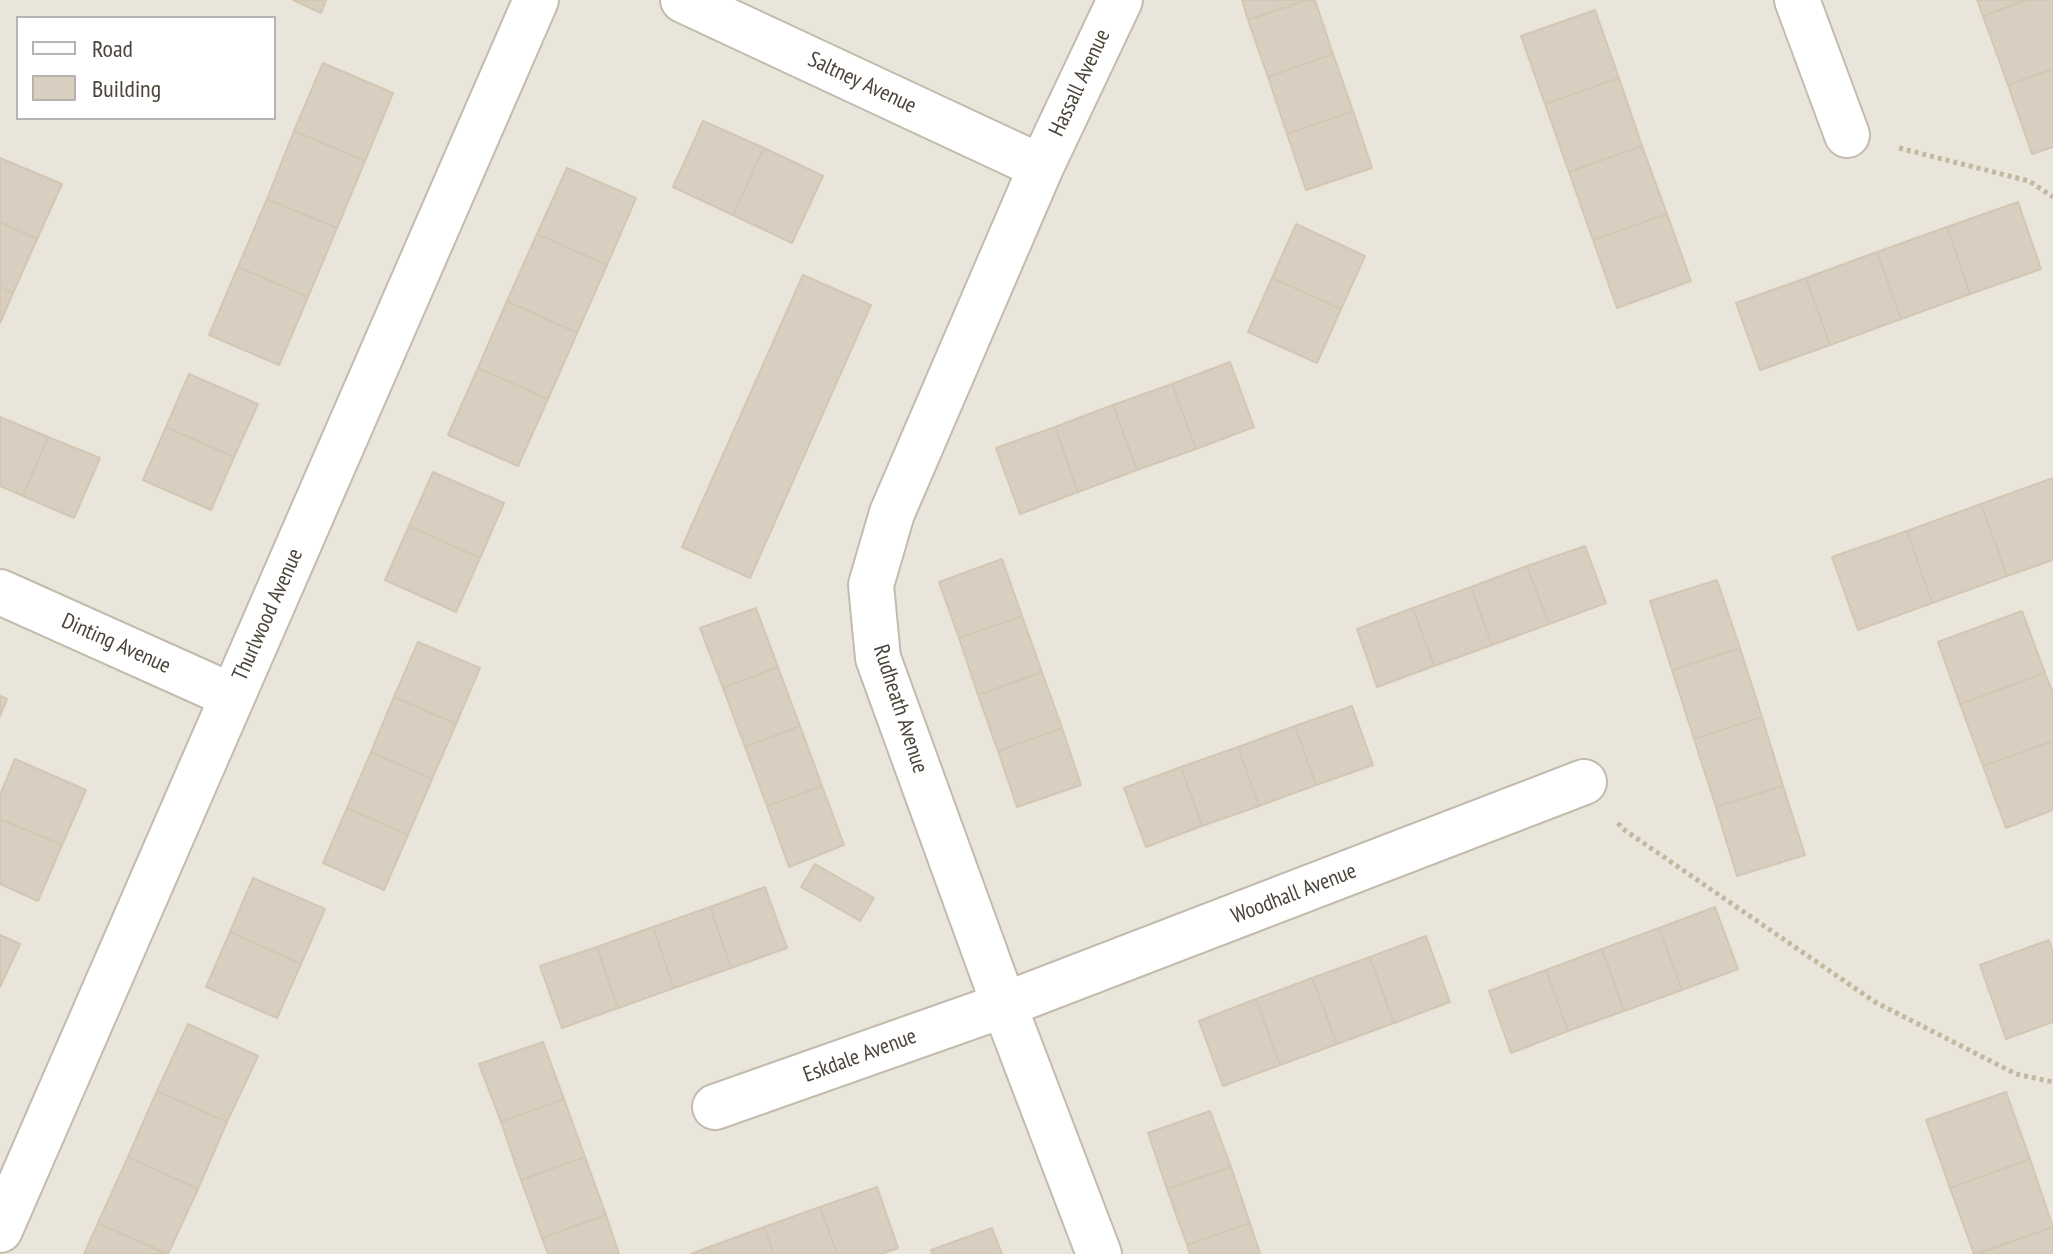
<!DOCTYPE html>
<html>
<head>
<meta charset="utf-8">
<style>
	body { margin:0 }
	#map { position:relative; width:2053px; height:1254px; overflow:hidden; background:#f6f3ec; font-family:"PT Sans Narrow",sans-serif }
	canvas { display:block }
	.legend { position:absolute; left:16px; top:16px; width:260px; height:104px; box-sizing:border-box; background:#fff; border:2px solid #b7b4b0; margin:0; padding:10px 14px; list-style:none; font-size:24px; color:#4b4439 }
	.legend li { display:flex; align-items:center; gap:16px; height:40px }
	.legend b { width:40px; border:2px solid #b7b4b0 }
</style>
</head>
<body>
<div id="map">
<canvas width="2053" height="1254"></canvas>
<ul class="legend">
<li><b style="height:10px;background:#fff"></b>Road</li>
<li><b style="height:22px;background:#d8cfc1"></b>Building</li>
</ul>
</div>
<script>
const context = document.querySelector('canvas').getContext('2d');
context.lineJoin = 'round';
function fillPath(path, color) {
  context.fillStyle = color;
  context.fill(path, 'evenodd');
}
function shape(rows) {
  const path = new Path2D();
  for (const r of rows) {
    path.moveTo(r[0], r[1]);
    for (let i = 2; i < r.length; i += 2) path.lineTo(r[i], r[i + 1]);
  }
  return path;
}
function stroke(path, color, width, dash) {
  context.strokeStyle = color;
  context.lineWidth = width;
  context.lineCap = dash ? 'butt' : 'round';
  context.setLineDash(dash || []);
  context.stroke(path);
}
function drawText(font, color, halo, rows, align = 'center') {
  context.font = font + ' "PT Sans Narrow",sans-serif';
  context.lineWidth = 7;
  context.setLineDash([]);
  context.textBaseline = 'middle';
  context.strokeStyle = halo;
  context.fillStyle = color;
  for (const [text, x, y, turn = 0] of rows) {
    context.save();
    context.translate(x, y);
    context.rotate((+turn || 0) * Math.PI / 180);
    context.textAlign = isNaN(turn) ? turn : align;
    if (halo) context.strokeText(text, 0, 0);
    context.fillText(text, 0, 0);
    context.restore();
  }
}
const residential = shape([
	[0,0,2053,0,2053,1254,0,1254],
	[18,18,274,18,274,118,18,118]
]);
const building = shape([
	[293,0,326,0,321,13,293,0],
	[1242,0,1306,0,1248,20,1242,0],
	[1306,0,1315,0,1333,54,1268,77,1248,20,1306,0],
	[1977,0,2027,0,1983,16,1977,0],
	[2027,0,2053,0,2053,69,2008,85,1983,16,2027,0],
	[1595,10,1619,78,1545,104,1521,36,1595,10],
	[1333,54,1353,111,1287,134,1268,77,1333,54],
	[323,63,393,93,365,161,294,131,323,63],
	[2053,69,2053,147,2032,154,2008,85,2053,69],
	[1619,78,1642,146,1569,172,1545,104,1619,78],
	[1353,111,1372,168,1306,190,1287,134,1353,111],
	[703,121,764,148,733,215,673,187,703,121],
	[294,131,365,161,337,228,267,199,294,131],
	[1642,146,1667,214,1593,240,1569,172,1642,146],
	[764,148,823,176,792,243,733,215,764,148],
	[0,158,62,184,37,239,0,222,0,158],
	[567,168,636,198,607,265,537,234,567,168],
	[267,199,337,228,308,297,238,267,267,199],
	[2018,202,2041,269,1970,294,1947,227,2018,202],
	[1667,214,1691,281,1617,308,1593,240,1667,214],
	[0,222,37,239,13,293,0,287,0,222],
	[1296,224,1365,256,1341,309,1272,278,1296,224],
	[1947,227,1970,294,1901,319,1877,252,1947,227],
	[537,234,607,265,577,333,507,301,537,234],
	[1877,252,1901,319,1830,345,1806,278,1877,252],
	[238,267,308,297,279,365,209,335,238,267],
	[803,275,871,305,750,578,682,547,803,275],
	[1272,278,1341,309,1317,363,1248,332,1272,278],
	[1806,278,1830,345,1760,370,1736,303,1806,278],
	[0,287,13,293,0,323,0,287],
	[507,301,577,333,548,399,478,368,507,301],
	[1230,362,1254,427,1196,449,1172,384,1230,362],
	[478,368,548,399,518,466,448,435,478,368],
	[189,374,258,404,234,457,166,427,189,374],
	[1172,384,1196,449,1137,470,1113,405,1172,384],
	[1113,405,1137,470,1078,492,1055,427,1113,405],
	[0,417,48,437,23,496,0,486,0,417],
	[166,427,234,457,211,510,143,480,166,427],
	[1055,427,1078,492,1020,514,996,448,1055,427],
	[48,437,100,458,74,518,23,496,48,437],
	[433,472,504,503,480,558,409,526,433,472],
	[2053,478,2053,560,2007,576,1981,504,2053,478],
	[1981,504,2007,576,1932,603,1907,531,1981,504],
	[409,526,480,558,456,612,385,580,409,526],
	[1907,531,1932,603,1858,630,1832,557,1907,531],
	[1585,546,1606,603,1549,624,1527,566,1585,546],
	[1002,559,1022,616,959,638,939,582,1002,559],
	[1527,566,1549,624,1492,645,1471,587,1527,566],
	[1717,580,1740,648,1672,670,1650,601,1717,580],
	[1471,587,1492,645,1434,666,1413,608,1471,587],
	[756,608,778,667,723,688,700,628,756,608],
	[1413,608,1434,666,1377,687,1357,629,1413,608],
	[2022,611,2045,673,1960,704,1938,642,2022,611],
	[1022,616,1042,672,978,695,959,638,1022,616],
	[418,642,480,668,456,724,394,697,418,642],
	[1740,648,1762,717,1694,739,1672,670,1740,648],
	[778,667,800,726,745,747,723,688,778,667],
	[1042,672,1062,728,998,751,978,695,1042,672],
	[2045,673,2053,693,2053,741,1983,766,1960,704,2045,673],
	[0,696,7,699,0,716,0,696],
	[394,697,456,724,432,779,371,752,394,697],
	[1352,706,1373,765,1316,785,1295,726,1352,706],
	[1762,717,1783,786,1716,807,1694,739,1762,717],
	[800,726,822,786,767,806,745,747,800,726],
	[1295,726,1316,785,1259,806,1238,747,1295,726],
	[1062,728,1081,785,1017,807,998,751,1062,728],
	[2053,741,2053,810,2006,828,1983,766,2053,741],
	[1238,747,1259,806,1202,826,1181,767,1238,747],
	[371,752,432,779,408,835,347,808,371,752],
	[15,759,86,790,62,845,0,819,0,795,15,759],
	[1181,767,1202,826,1146,847,1124,788,1181,767],
	[822,786,844,845,789,867,767,806,822,786],
	[1783,786,1805,855,1737,876,1716,807,1783,786],
	[347,808,408,835,384,890,323,863,347,808],
	[0,819,62,845,38,901,0,884,0,819],
	[815,864,874,898,860,921,801,887,815,864],
	[253,878,325,909,301,964,230,932,253,878],
	[765,887,787,948,731,968,710,907,765,887],
	[710,907,731,968,674,988,653,927,710,907],
	[1715,907,1738,969,1682,990,1659,928,1715,907],
	[653,927,674,988,618,1008,597,947,653,927],
	[1659,928,1682,990,1624,1011,1602,949,1659,928],
	[230,932,301,964,277,1018,206,987,230,932],
	[0,935,20,944,0,987,0,935],
	[1426,936,1450,1002,1394,1023,1370,957,1426,936],
	[2049,940,2053,952,2053,1022,2006,1039,1980,965,2049,940],
	[597,947,618,1008,562,1028,540,966,597,947],
	[1602,949,1624,1011,1568,1031,1546,970,1602,949],
	[1370,957,1394,1023,1337,1044,1312,978,1370,957],
	[1546,970,1568,1031,1511,1053,1489,991,1546,970],
	[1312,978,1337,1044,1280,1065,1256,999,1312,978],
	[1256,999,1280,1065,1223,1086,1199,1021,1256,999],
	[188,1024,258,1056,227,1122,157,1091,188,1024],
	[543,1042,564,1099,501,1122,479,1064,543,1042],
	[157,1091,227,1122,198,1189,128,1157,157,1091],
	[2006,1092,2030,1159,1950,1188,1926,1120,2006,1092],
	[564,1099,585,1157,521,1180,501,1122,564,1099],
	[1210,1111,1231,1167,1167,1189,1148,1133,1210,1111],
	[128,1157,198,1189,168,1254,98,1223,128,1157],
	[585,1157,606,1215,542,1238,521,1180,585,1157],
	[2030,1159,2053,1227,1974,1254,1950,1188,2030,1159],
	[1231,1167,1250,1223,1187,1245,1167,1189,1231,1167],
	[877,1187,898,1248,881,1254,837,1254,820,1207,877,1187],
	[820,1207,837,1254,774,1254,764,1227,820,1207],
	[606,1215,619,1254,548,1254,542,1238,606,1215],
	[98,1223,166,1254,84,1254,98,1223],
	[1250,1223,1260,1254,1190,1254,1187,1245,1250,1223],
	[764,1227,774,1254,711,1254,709,1247,764,1227],
	[2053,1227,2053,1254,1978,1254,2053,1227],
	[992,1228,1002,1254,932,1254,931,1250,992,1228],
	[709,1247,711,1254,691,1254,709,1247]
]);
const path = shape([
	[1899,148,2029,181,2053,197],
	[1618,823,1623,829,1875,1002,2016,1074,2053,1082]
]);
const street = shape([
	[683,0,1041,167],
	[1797,0,1847,135],
	[0,592,232,696],
	[715,1107,1004,1005,1584,782],
	[0,1230,536,0],
	[1099,1254,1004,1005,878,658,871,585,892,513,1041,167,1120,0]
]);
const streetNames = [
	["Saltney Avenue",862,83,25],
	["Hassall Avenue",1080,83,-65],
	["Thurlwood Avenue",268,615,-66],
	["Dinting Avenue",116,644,24],
	["Rudheath Avenue",900,709,72],
	["Woodhall Avenue",1294,894,-21],
	["Eskdale Avenue",860,1056,-20]
];
fillPath(residential, '#eae5da');
fillPath(building, '#d8cfc1');
stroke(building, '#d3c7b4', 2);
stroke(street, '#c2bbae', 48);
stroke(path, '#c4b79f', 5, [4, 4]);
stroke(street, '#fff', 44);
drawText('22px', '#4b4439', '#fff', streetNames);
</script>
</body>
</html>
